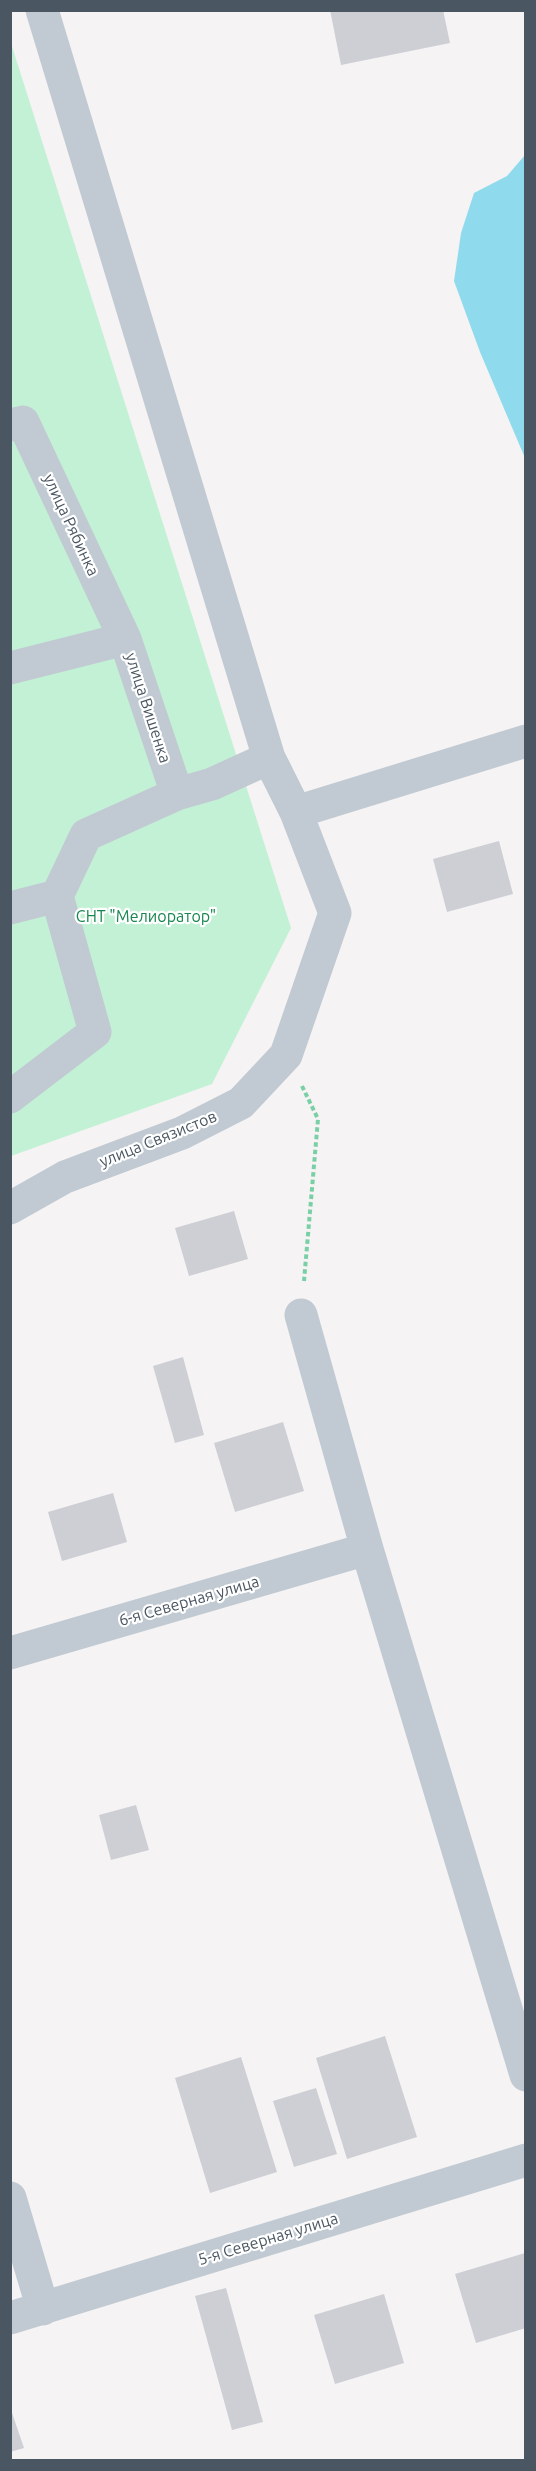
<!DOCTYPE html>
<html>
<head>
<meta charset="utf-8">
<style>
	body { margin:0 }
	#map { position:relative; width:536px; height:2471px; overflow:hidden; background:#f5f3f3; font-family:Ubuntu,sans-serif }
	canvas { display:block }
	.frame { position:absolute; inset:0; border:12px solid #4a5661; pointer-events:none }
</style>
</head>
<body>
<div id="map">
<canvas width="536" height="2471"></canvas>
<div class="frame"></div>
</div>
<script>
const context = document.querySelector('canvas').getContext('2d');
context.lineJoin = 'round';
function fillPath(path, color) {
  context.fillStyle = color;
  context.fill(path, 'evenodd');
}
function shape(rows) {
  const path = new Path2D();
  for (const r of rows) {
    path.moveTo(r[0], r[1]);
    for (let i = 2; i < r.length; i += 2) path.lineTo(r[i], r[i + 1]);
  }
  return path;
}
function stroke(path, color, width, dash) {
  context.strokeStyle = color;
  context.lineWidth = width;
  context.lineCap = dash ? 'butt' : 'round';
  context.setLineDash(dash || []);
  context.stroke(path);
}
function drawText(font, color, halo, rows, align = 'center') {
  context.font = font + ' Ubuntu,sans-serif';
  context.lineWidth = 4.5;
  context.setLineDash([]);
  context.textBaseline = 'middle';
  context.strokeStyle = halo;
  context.fillStyle = color;
  for (const [text, x, y, turn = 0] of rows) {
    context.save();
    context.translate(x, y);
    context.rotate((+turn || 0) * Math.PI / 180);
    context.textAlign = isNaN(turn) ? turn : align;
    if (halo) context.strokeText(text, 0, 0);
    context.fillText(text, 0, 0);
    context.restore();
  }
}
const green = shape([
	[10,40,291,928,212,1084,11,1156]
]);
const water = shape([
	[525,155,525,458,480,352,454,281,461,233,474,193,507,176]
]);
const building = shape([
	[330,10,443,10,450,43,341,65],
	[499,841,513,894,447,912,433,859],
	[234,1211,248,1259,189,1276,175,1228],
	[183,1357,204,1435,175,1443,153,1366],
	[283,1422,304,1491,235,1512,214,1443],
	[113,1493,127,1542,62,1561,48,1512],
	[136,1805,149,1850,111,1860,99,1815],
	[385,2036,417,2137,347,2159,316,2058],
	[241,2057,277,2172,210,2193,175,2078],
	[316,2088,337,2154,294,2167,273,2101],
	[525,2253,526,2328,476,2343,455,2274],
	[226,2288,263,2422,232,2430,195,2296],
	[384,2294,404,2363,335,2384,314,2315],
	[10,2407,24,2448,10,2452]
]);
const path = shape([
	[302,1086,318,1119,304,1281]
]);
const minor = shape([
	[10,425,23,422,125,639],
	[10,668,125,639,177,794,212,784,269,758],
	[296,812,526,741],
	[10,908,57,896,86,835,177,794],
	[10,1097,95,1032,57,896],
	[10,1208,65,1177,182,1133,241,1103,286,1055,335,913,296,812,269,758,42,10],
	[301,1315,367,1549,526,2075],
	[10,1653,367,1549],
	[10,2198,43,2309],
	[10,2318,526,2160]
]);
const streetNames = [
	["улица Рябинка",71,525,65],
	["улица Вишенка",148,708,72],
	["улица Связистов",158,1139,-22],
	["6-я Северная улица",189,1601,-16],
	["5-я Северная улица",268,2239,-17]
];
const parkNames = [
	["СНТ \"Мелиоратор\"",146,917]
];
fillPath(green, '#c3f1d5');
fillPath(water, '#90daee');
fillPath(building, '#cdcfd5');
stroke(path, '#7ad0a6', 4, [4.5, 3]);
stroke(minor, '#c1cad2', 33);
drawText('16px', '#4a5661', '#fff', streetNames);
drawText('16px', '#17864f', '#fff', parkNames);
</script>
</body>
</html>
